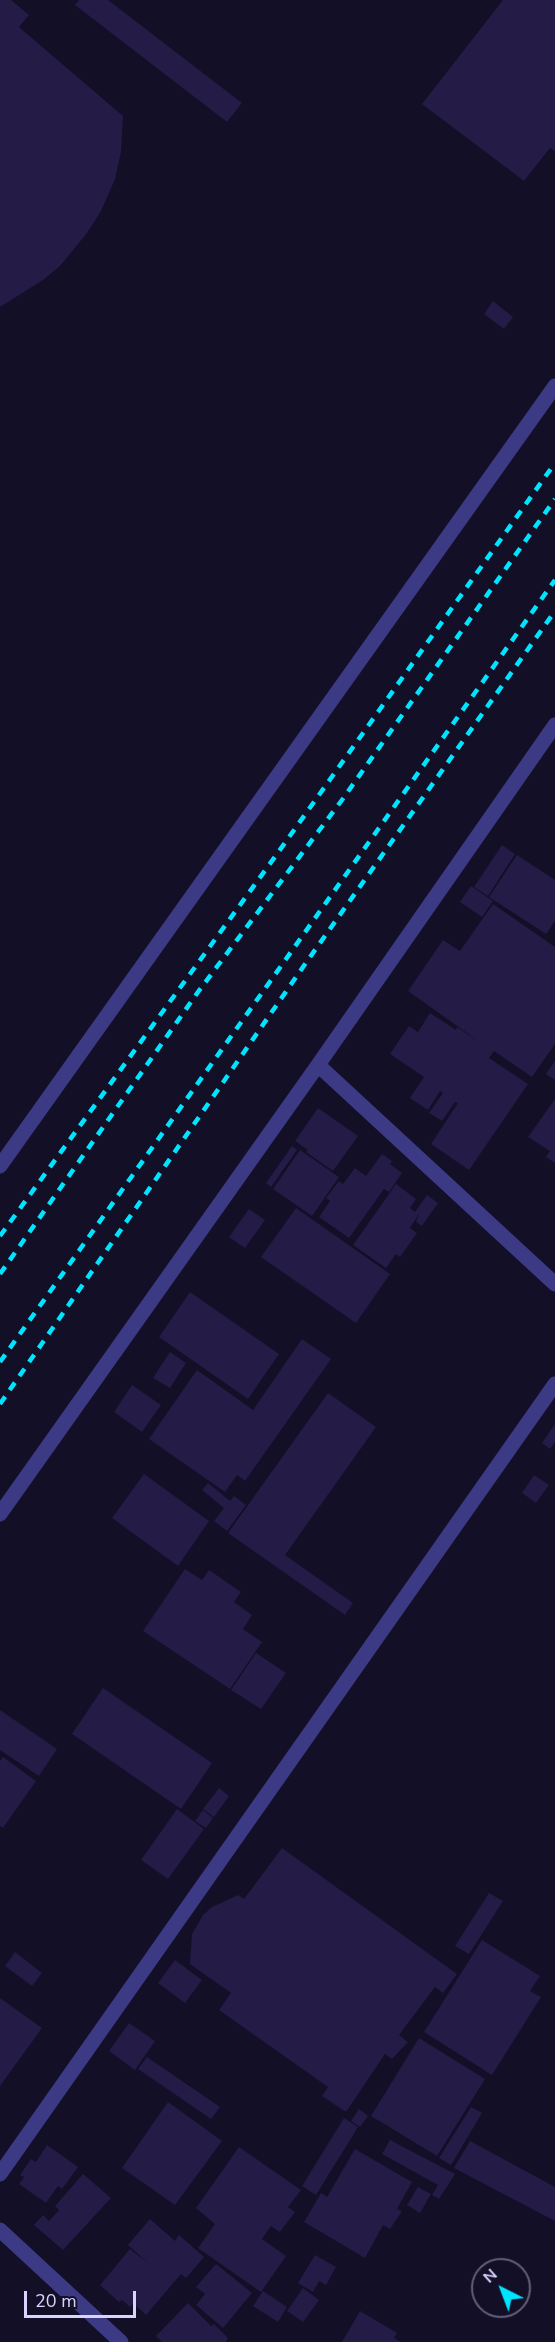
<!DOCTYPE html>
<html>
<head>
<meta charset="utf-8">
<style>
	body { margin:0 }
	#map { position:relative; width:555px; height:2342px; overflow:hidden; background:#130f26; font-family:"Nunito Sans",sans-serif }
	canvas { display:block }
	.north { position:absolute; left:471px; top:2258px; width:60px; height:60px; box-sizing:border-box; background:#130f26; border:2px solid #625e7d; border-radius:50%; rotate:318deg; font-size:16px; font-weight:700; line-height:24px; text-align:center; color:#d9d4ff }
	.north::after { content:''; display:block; margin:auto; width:21px; height:27px; background:#00e5ff; clip-path:polygon(50% 0,100% 100%,50% 72%,0 100%) }
	.scale { position:absolute; left:24px; top:2291px; width:112px; height:27px; box-sizing:border-box; border:3px solid #d9d4ff; border-top:0; padding-left:8px; font-size:18px; line-height:21px; white-space:nowrap; color:#d9d4ff; -webkit-text-stroke:4px #130f26; paint-order:stroke }
</style>
</head>
<body>
<div id="map">
<canvas width="555" height="2342"></canvas>
<div class="north">N</div>
<div class="scale">20 m</div>
</div>
<script>
const context = document.querySelector('canvas').getContext('2d');
context.lineJoin = 'round';
function fillPath(path, color) {
  context.fillStyle = color;
  context.fill(path, 'evenodd');
}
function shape(rows) {
  const path = new Path2D();
  for (const r of rows) {
    path.moveTo(r[0], r[1]);
    for (let i = 2; i < r.length; i += 2) path.lineTo(r[i], r[i + 1]);
  }
  return path;
}
function stroke(path, color, width, dash) {
  context.strokeStyle = color;
  context.lineWidth = width;
  context.lineCap = dash ? 'butt' : 'round';
  context.setLineDash(dash || []);
  context.stroke(path);
}
const building = shape([
	[0,0,11,0,29,15,19,27,123,116,121,152,115,179,101,211,87,233,60,266,43,280,0,307],
	[79,0,108,0,242,103,227,122,75,5],
	[503,0,555,0,555,151,550,148,524,181,422,104],
	[493,301,513,317,504,329,484,314],
	[502,845,515,854,488,896,474,887],
	[517,855,555,880,555,921,546,934,489,897],
	[471,886,493,901,482,917,460,902],
	[493,904,555,947,555,1044,532,1077,494,1051,489,1058,528,1084,469,1170,431,1144,458,1103,455,1102,442,1121,429,1113,443,1093,440,1091,428,1110,410,1098,424,1077,390,1054,409,1026,418,1032,430,1013,456,1030,457,1027,481,1043,408,991,443,940,460,951],
	[555,1061,555,1080,546,1074],
	[555,1099,555,1163,546,1157,550,1151,528,1137],
	[318,1108,358,1136,333,1171,306,1152,308,1150,295,1141],
	[292,1146,297,1150,271,1187,266,1183],
	[300,1150,339,1177,312,1216,273,1189],
	[382,1154,392,1161,390,1164,402,1173,389,1192,384,1189,349,1238,319,1217,330,1201,326,1198,339,1181,343,1184,355,1168,366,1176],
	[396,1184,416,1199,410,1208,415,1212,427,1195,438,1203,422,1226,416,1222,419,1214,410,1228,417,1233,400,1257,396,1254,386,1268,353,1245],
	[296,1208,390,1274,356,1323,261,1257],
	[249,1209,265,1220,245,1248,229,1237],
	[190,1292,279,1354,248,1399,159,1337],
	[302,1339,331,1359,245,1481,237,1475,225,1492,149,1439,197,1370,253,1410],
	[170,1352,186,1363,170,1388,153,1378],
	[132,1385,161,1405,142,1432,114,1412],
	[328,1393,376,1427,285,1555,353,1603,345,1615,228,1533],
	[555,1424,555,1442,550,1449,542,1443],
	[144,1474,209,1521,178,1566,112,1518],
	[534,1475,549,1485,536,1503,522,1493],
	[208,1483,230,1501,234,1496,246,1505,227,1531,214,1521,224,1508,202,1490],
	[185,1569,202,1580,209,1570,241,1592,234,1602,252,1615,243,1629,262,1642,230,1689,143,1631],
	[256,1653,286,1673,261,1709,231,1690],
	[103,1688,212,1763,181,1809,72,1734],
	[0,1710,57,1749,39,1776,0,1750],
	[3,1757,36,1781,3,1828,0,1826,0,1761],
	[219,1788,229,1796,214,1817,203,1809],
	[177,1809,204,1829,168,1879,141,1860],
	[203,1810,213,1818,206,1828,195,1821],
	[282,1848,457,1974,443,1993,435,1987,399,2035,408,2042,392,2059,385,2054,346,2112,322,2096,328,2087,219,2010,231,1993,190,1964,192,1934,203,1915,212,1907,238,1895,244,1899],
	[489,1893,503,1901,469,1954,455,1946],
	[482,1940,540,1976,530,1991,541,1997,492,2075,424,2032],
	[15,1952,42,1973,32,1986,5,1966],
	[175,1960,202,1980,185,2003,158,1983],
	[0,1998,42,2028,0,2086],
	[129,2023,155,2041,135,2070,109,2051],
	[419,2038,485,2079,437,2156,371,2116],
	[147,2057,220,2107,211,2119,138,2069],
	[168,2102,222,2141,175,2205,122,2168],
	[471,2107,482,2113,451,2165,439,2158],
	[359,2109,368,2116,360,2127,351,2121],
	[344,2118,358,2127,316,2195,302,2186],
	[390,2140,455,2174,439,2199,432,2195,438,2185,382,2154],
	[470,2141,555,2187,555,2221,454,2168],
	[47,2145,78,2167,62,2189,58,2186,46,2203,19,2184,24,2177,20,2175,31,2159,36,2162],
	[239,2147,301,2190,288,2207,295,2212,280,2232,271,2226,262,2239,286,2256,261,2292,198,2248,215,2224,196,2208],
	[355,2149,412,2182,397,2209,402,2211,390,2229,383,2225,365,2258,304,2222,321,2193,327,2197],
	[83,2174,111,2198,63,2250,34,2225,43,2215,49,2221,59,2210,55,2206],
	[418,2187,431,2194,420,2213,407,2205],
	[150,2219,175,2241,179,2235,204,2257,186,2278,181,2274,146,2315,133,2303,130,2307,122,2300,119,2302,100,2285,130,2249,148,2263,128,2245],
	[315,2255,336,2267,326,2285,319,2281,313,2292,298,2283],
	[216,2264,252,2293,223,2328,196,2305,205,2294,196,2287],
	[303,2288,319,2300,303,2322,287,2311],
	[263,2291,287,2307,278,2322,253,2306],
	[188,2303,211,2326,214,2324,228,2338,226,2342,162,2342,156,2336],
	[360,2311,397,2333,394,2338,401,2342,342,2342]
]);
const minor = shape([
	[318,1065,555,1284],
	[0,1514,318,1065,555,725],
	[0,2174,555,1384],
	[0,2230,121,2342]
]);
const tertiary = shape([
	[0,1166,555,386]
]);
const rail = shape([
	[0,1236,277,854,555,463],
	[0,1274,198,992,342,800,555,499],
	[0,1362,555,580],
	[0,1404,303,967,555,611]
]);
fillPath(building, '#241b47');
stroke(minor, '#3d3a85', 15);
stroke(tertiary, '#3d3a85', 15);
stroke(rail, '#00e5ff', 4.5, [9, 8]);
</script>
</body>
</html>
